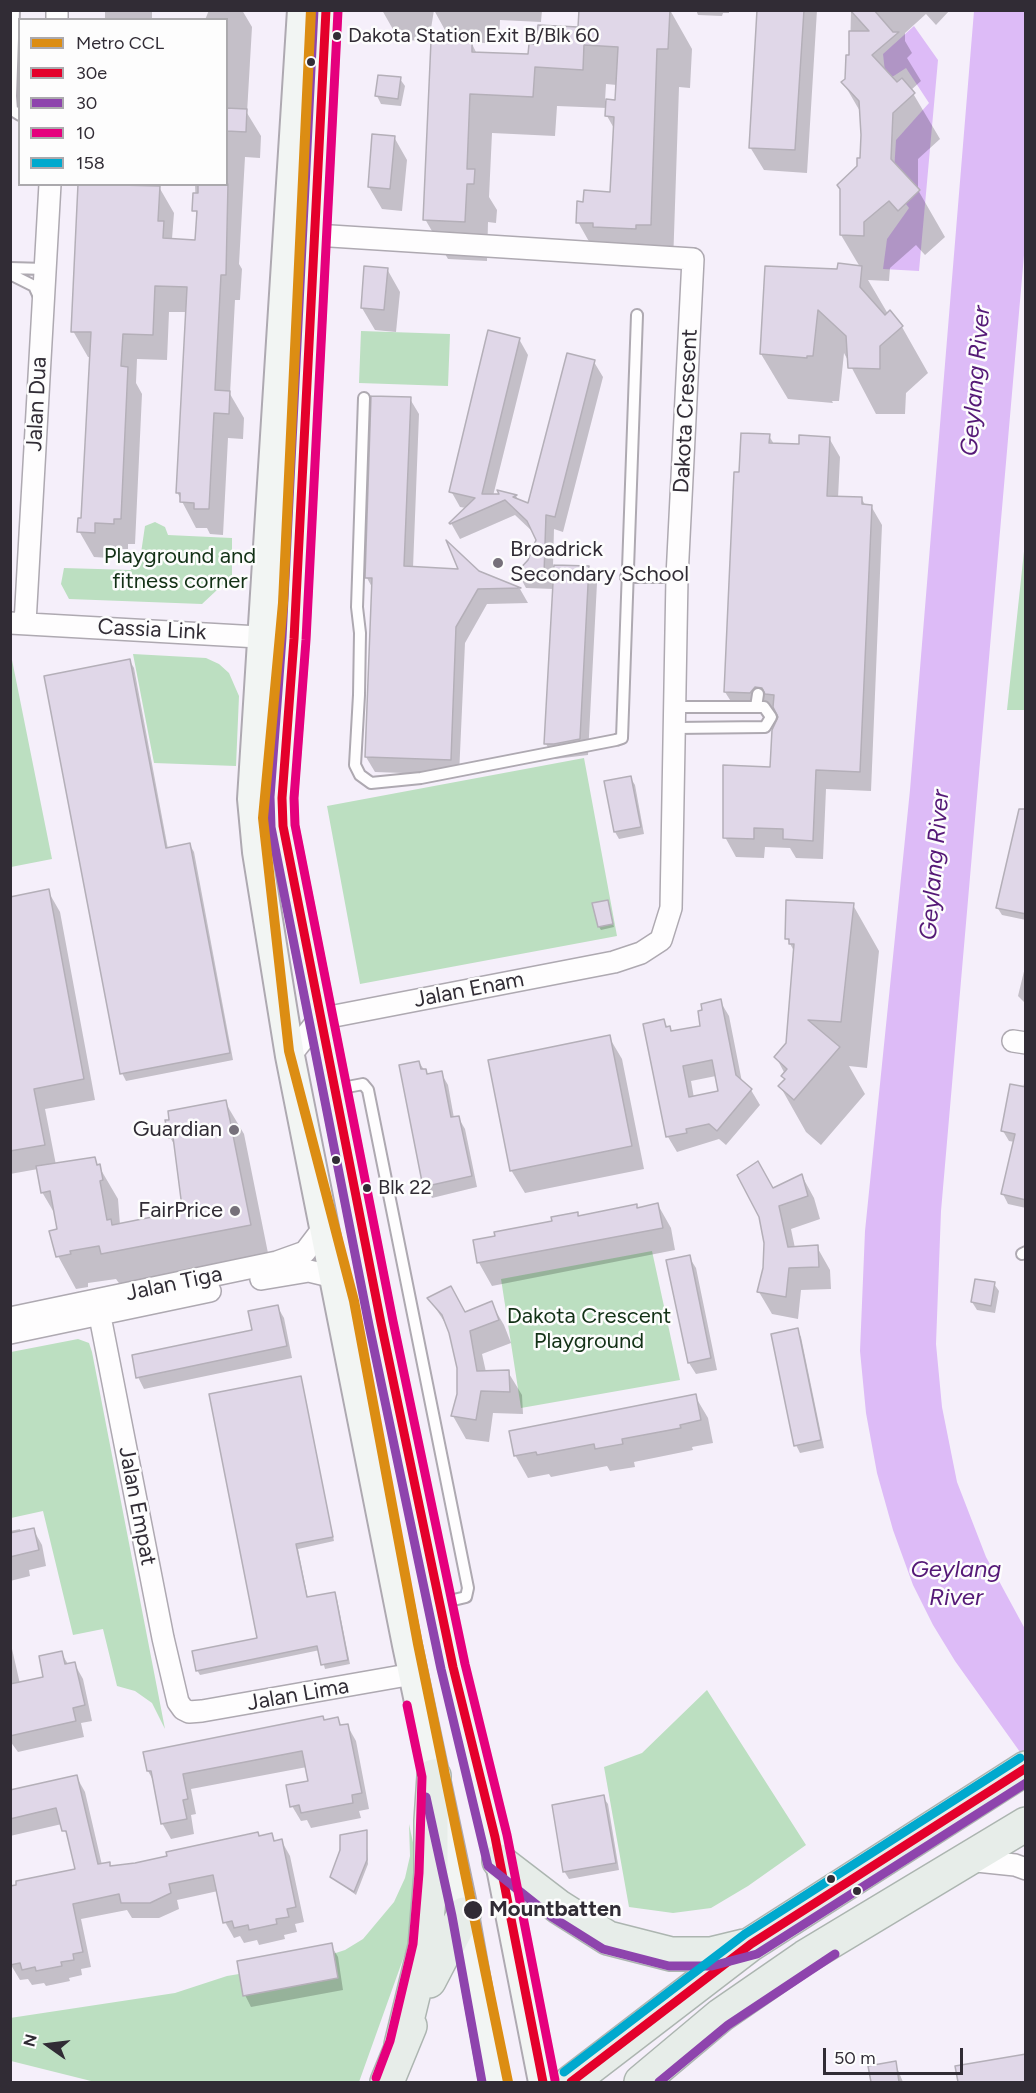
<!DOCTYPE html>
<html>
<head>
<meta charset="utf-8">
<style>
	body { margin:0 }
	#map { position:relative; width:1036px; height:2093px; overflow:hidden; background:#f5effa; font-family:Figtree,sans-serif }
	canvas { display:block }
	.frame { position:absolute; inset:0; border:12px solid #312c35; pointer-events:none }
	.legend { position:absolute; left:18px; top:18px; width:210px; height:168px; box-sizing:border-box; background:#fdfdfd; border:2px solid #aba9ad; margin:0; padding:8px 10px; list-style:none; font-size:18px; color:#312c35 }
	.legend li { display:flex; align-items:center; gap:12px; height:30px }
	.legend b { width:30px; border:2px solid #aba9ad }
	.north { position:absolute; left:18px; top:2015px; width:60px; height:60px; -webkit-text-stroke:4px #fdfdfd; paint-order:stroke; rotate:284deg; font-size:16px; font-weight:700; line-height:24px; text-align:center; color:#312c35 }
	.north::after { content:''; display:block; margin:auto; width:21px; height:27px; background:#312c35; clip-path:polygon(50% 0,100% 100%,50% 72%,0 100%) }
	.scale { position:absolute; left:823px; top:2048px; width:140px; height:27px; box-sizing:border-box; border:3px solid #312c35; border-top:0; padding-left:8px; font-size:18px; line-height:21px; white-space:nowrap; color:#312c35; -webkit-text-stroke:4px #fdfdfd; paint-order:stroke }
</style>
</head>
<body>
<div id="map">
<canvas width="1036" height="2093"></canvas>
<div class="frame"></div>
<ul class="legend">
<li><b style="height:8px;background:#dc8d13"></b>Metro CCL</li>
<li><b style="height:8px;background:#e4002b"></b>30e</li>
<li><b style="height:8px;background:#8e44ad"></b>30</li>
<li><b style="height:8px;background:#e5007d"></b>10</li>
<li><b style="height:8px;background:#00a9ce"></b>158</li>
</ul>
<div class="north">N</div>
<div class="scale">50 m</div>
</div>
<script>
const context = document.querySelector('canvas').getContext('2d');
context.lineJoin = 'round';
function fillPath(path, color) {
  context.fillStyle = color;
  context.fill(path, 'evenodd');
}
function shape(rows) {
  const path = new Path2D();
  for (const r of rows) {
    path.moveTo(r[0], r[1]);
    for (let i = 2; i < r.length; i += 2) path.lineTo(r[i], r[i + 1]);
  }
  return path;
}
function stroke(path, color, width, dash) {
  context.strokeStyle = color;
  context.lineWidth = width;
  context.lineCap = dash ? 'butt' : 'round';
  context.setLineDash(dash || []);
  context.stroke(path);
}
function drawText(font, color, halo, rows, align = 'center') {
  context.font = font + ' Figtree,sans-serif';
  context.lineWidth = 5;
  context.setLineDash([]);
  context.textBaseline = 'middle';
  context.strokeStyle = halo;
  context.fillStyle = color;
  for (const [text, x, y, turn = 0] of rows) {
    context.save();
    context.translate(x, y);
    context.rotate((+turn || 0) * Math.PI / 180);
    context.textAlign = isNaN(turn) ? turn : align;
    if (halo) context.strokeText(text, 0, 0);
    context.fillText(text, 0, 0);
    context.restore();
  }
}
const green = shape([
	[361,331,450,334,448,386,359,383],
	[155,522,165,527,168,535,232,538,232,576,202,604,69,599,61,584,64,568,131,570,132,553,141,553,145,526],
	[1025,542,1025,710,1007,710],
	[133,654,206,658,219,664,229,673,239,696,236,766,154,763],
	[11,655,52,859,11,867,10,867],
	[584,758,617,936,360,984,327,806],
	[652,1251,680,1380,521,1408,501,1279],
	[78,1339,89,1343,92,1352,165,1729,152,1703,135,1691,117,1686,103,1629,73,1635,43,1511,11,1518,11,1352],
	[707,1690,806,1845,748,1886,711,1908,673,1913,629,1907,604,1767,642,1753],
	[409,1824,417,1861,412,1934,359,2082,95,2082,11,2061,10,2018,175,1993,227,1976,305,1963,345,1950,363,1939,394,1902,405,1878,410,1856]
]);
const water = shape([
	[974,11,1025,11,1026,232,941,1211,936,1344,942,1407,957,1482,986,1557,1025,1629,1025,1759,955,1661,933,1625,913,1585,893,1530,877,1473,866,1413,860,1351,865,1231,910,790],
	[914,26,938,60,919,271,883,269,887,239,909,208,893,187,896,140,929,103,906,68,886,81,883,54]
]);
const shadow = shape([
	[105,10,152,10,152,20,105,20],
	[209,10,242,10,252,27,247,113,261,136,260,158,245,157,239,264,242,269,240,300,235,300,230,394,244,418,243,439,228,438,223,535,210,534,207,528,196,528,177,492,187,312,169,312,167,360,137,359,136,383,142,394,135,544,128,544,128,549,109,549,109,558,94,557,79,531,83,519,91,357,88,357,73,331,80,184,159,187,174,213,172,239,197,241,195,184,226,184,226,20,205,20],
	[382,10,434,10,429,41,399,40],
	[434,10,542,10,541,22,500,20,499,44,471,42,477,54,530,56,538,45,579,29,670,10,692,49,690,88,679,87,673,264,658,263,657,268,617,266,615,262,600,261,578,222,585,203,611,193,615,130,607,116,607,108,557,106,555,136,492,133,489,197,497,210,496,223,488,222,487,261,448,259,425,219,452,43],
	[606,84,617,85,616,102,605,101],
	[696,10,729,10,729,13,723,13,722,16,698,15],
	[759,10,817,10,807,173,764,170,750,147],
	[851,10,950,10,936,25,926,14,905,33,905,41,912,53,907,58,921,81,911,90,940,139,918,159,918,190,945,237,925,255,916,245,890,268,889,281,868,280,888,314,890,313,902,327,928,373,906,393,905,414,876,414,844,353,839,401,832,401,833,403,788,399,761,354,839,270,860,267,841,235,856,170,862,160,861,113,843,82,846,79,850,57],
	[400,79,405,86,401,106,381,104,377,96],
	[394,137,407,160,402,211,382,209,369,187],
	[387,269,400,292,396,332,375,330,362,308],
	[519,339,528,355,493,496,502,496,500,492,516,496,519,501,529,505,594,362,603,377,563,532,554,529,553,566,588,568,597,583,588,755,555,759,546,744,554,589,526,588,518,573,529,561,538,540,534,533,515,515,460,539,451,523,466,508,460,507,451,491],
	[410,399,419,414,413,568,478,573,520,589,528,603,487,604,465,643,459,775,375,772,366,757,373,589,367,578],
	[769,436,774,444,800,446,829,438,840,457,838,498,861,498,866,506,871,506,882,525,871,791,826,789,823,859,796,858,790,848,765,847,764,858,736,857,725,837,772,769,780,717,774,707,766,706,762,712,737,711,725,692,740,474],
	[130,661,134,668,168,849,190,845,194,852,233,1060,126,1081,122,1073],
	[630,777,635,785,644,834,619,839,615,832],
	[1026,813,1026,920,1002,915,997,907],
	[48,891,60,912,95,1100,45,1109,56,1165,94,1158,118,1199,120,1225,163,1216,183,1208,176,1148,170,1137,225,1102,244,1134,269,1258,121,1286,116,1279,88,1283,88,1287,76,1289,58,1256,56,1216,42,1192,38,1169,10,1174,10,898],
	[609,905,614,927,601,930,599,927],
	[853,905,879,951,867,1068,849,1066,865,1094,821,1145,806,1132,780,1086,786,1080,785,1074,776,1057,787,1044,795,953,787,938],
	[1026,963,1026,1004,1018,996],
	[720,1001,729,1016,742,1082,751,1090,760,1105,726,1145,719,1139,677,1152,668,1137,645,1025,663,1021,672,1033,702,1027],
	[716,1076,719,1092,694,1098,691,1081],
	[609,1037,622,1059,644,1169,525,1193,511,1170],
	[419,1062,428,1076,441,1073,448,1085,454,1118,458,1117,465,1129,477,1187,432,1198,425,1187],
	[1026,1075,1026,1208,1008,1204,1003,1194,1015,1142,1009,1141,1003,1131,1023,1088],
	[802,1176,814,1198,820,1219,791,1229,795,1248,817,1247,830,1270,831,1289,801,1290,798,1319,772,1314,759,1292,764,1268,773,1190],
	[658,1205,671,1228,675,1250,492,1286,479,1263,475,1241,554,1222,577,1214,579,1217],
	[689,1257,696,1268,717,1370,696,1374,689,1363,668,1262],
	[994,1284,999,1291,995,1313,977,1310,972,1302],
	[429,1298,465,1313,491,1303,504,1325,511,1343,482,1354,486,1372,508,1372,522,1395,523,1414,493,1413,489,1442,466,1439,453,1416,458,1394,458,1368,449,1329],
	[277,1306,284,1318,292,1358,144,1389,138,1377,254,1331],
	[797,1330,801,1337,824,1448,800,1453,796,1445],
	[300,1378,334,1541,298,1549,308,1599,335,1594,337,1599,350,1664,325,1669,320,1650,200,1675,197,1670,259,1639],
	[695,1396,708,1418,713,1443,692,1447,693,1450,634,1462,635,1467,610,1471,607,1466,551,1477,549,1474,528,1478,515,1455],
	[20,1529,21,1532,33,1529,42,1545,46,1566,29,1570,30,1576,10,1581,10,1531],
	[10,1640,20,1684,45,1678,61,1653,68,1664,74,1663,83,1679,92,1721,81,1723,84,1737,18,1752,10,1741],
	[337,1719,342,1726,347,1725,356,1741,369,1809,359,1811,361,1818,311,1828,307,1820,301,1821,292,1806,310,1782,307,1767,191,1789,196,1814,191,1815,194,1834,171,1839,162,1823,154,1782,148,1771],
	[76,1776,85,1792,102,1865,109,1863,111,1867,135,1864,271,1835,275,1842,281,1840,290,1856,304,1922,295,1924,297,1932,284,1935,285,1939,259,1945,257,1940,244,1943,240,1936,234,1938,225,1922,218,1891,177,1900,179,1909,159,1918,132,1918,127,1910,81,1919,91,1967,81,1969,82,1975,69,1978,70,1981,46,1986,44,1983,32,1985,28,1979,20,1980,11,1965,77,1870,71,1844,62,1824,10,1836,10,1792],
	[603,1797,608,1804,619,1870,569,1879,564,1871],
	[366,1831,368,1864,356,1895,332,1877,338,1865,341,1836],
	[331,1945,338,1957,343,1990,251,2007,245,1995],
	[1026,2055,1026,2082,959,2082,957,2067],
	[895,2063,903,2082,872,2082,870,2067]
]);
const building = shape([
	[579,10,670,10,668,49,657,49,651,225,636,225,636,229,593,227,593,223,576,223,577,201,583,202,584,190,610,192,614,117,605,116,606,99,615,100,618,47,584,45,583,70,535,67,533,97,470,94,467,169,475,169,474,184,467,184,465,222,423,220,431,41,472,42,472,52,528,54,529,44,536,44,538,25,578,27,579,10],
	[757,10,804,10,795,150,749,148,757,10],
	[850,10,874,10,893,32,899,32,872,55,897,82,902,78,915,93,893,113,891,159,920,190,898,211,889,201,864,222,864,236,840,235,840,189,837,185,857,166,857,158,860,158,861,135,859,101,841,82,845,79,846,55,849,55,849,31,869,31,850,10],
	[378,75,401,77,398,99,375,96,378,75],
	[226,108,247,109,246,132,226,131,226,108],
	[372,134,395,136,390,189,368,187,372,134],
	[78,184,160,186,158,221,164,221,163,238,195,240,197,211,192,211,193,193,198,193,198,184,228,184,226,275,221,275,215,390,230,391,229,414,214,413,209,509,194,509,194,503,180,502,180,493,176,493,187,287,155,286,153,335,123,334,121,366,128,367,121,519,114,519,114,524,95,523,95,533,77,532,78,518,81,518,91,332,71,332,78,184],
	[838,263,862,266,860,287,885,315,890,310,903,326,880,346,880,369,848,368,846,336,818,310,813,356,807,356,807,358,760,354,765,266,837,269,838,263],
	[364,266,388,268,384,310,361,308,364,266],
	[488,330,520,338,482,494,499,494,497,490,517,495,513,497,528,503,567,353,595,360,555,517,546,515,544,574,516,573,528,560,536,540,527,521,505,500,450,524,449,523,475,498,449,492,488,330],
	[371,396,411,397,404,566,458,569,446,540,479,571,521,588,478,589,456,627,451,760,365,757,372,578,365,578,371,396],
	[741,433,770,434,769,443,799,444,799,435,830,437,827,496,862,497,862,504,872,505,860,772,816,770,813,841,783,839,783,829,754,828,754,839,723,838,723,765,770,767,772,730,778,717,773,707,774,695,765,694,762,688,755,687,750,693,724,692,734,472,739,472,741,433],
	[554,565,589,566,580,739,554,744,544,744,554,565],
	[130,659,166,848,190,843,230,1053,120,1074,44,676,130,659],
	[631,776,641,827,614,832,604,781,631,776],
	[1019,809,1026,809,1026,914,996,908,1019,809],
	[49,889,84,1079,34,1089,45,1145,10,1151,10,897,49,889],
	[608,900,613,924,598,927,592,903,608,900],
	[786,900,854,903,841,1022,808,1020,840,1047,794,1100,778,1086,785,1079,781,1076,787,1069,774,1057,786,1043,794,944,789,944,789,939,785,939,786,900],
	[721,999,736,1075,752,1089,717,1131,709,1124,686,1129,687,1133,666,1137,643,1024,664,1019,666,1027,670,1026,671,1031,700,1026,698,1011,702,1010,701,1004,721,999],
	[712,1060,718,1091,689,1097,683,1066,712,1060],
	[610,1035,632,1146,510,1171,488,1060,610,1035],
	[419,1061,421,1069,426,1069,427,1074,442,1071,451,1117,459,1116,472,1176,423,1187,399,1065,419,1061],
	[1010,1084,1026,1087,1026,1200,1001,1194,1015,1134,1001,1131,1010,1084],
	[226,1100,251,1225,101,1254,99,1246,70,1251,71,1254,56,1257,49,1231,57,1229,50,1191,41,1193,36,1166,95,1157,97,1165,100,1164,103,1180,100,1181,107,1220,111,1219,112,1225,162,1215,161,1211,182,1207,173,1137,169,1138,165,1120,169,1120,168,1111,226,1100],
	[758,1161,773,1188,802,1174,808,1196,779,1206,788,1247,818,1245,819,1267,789,1268,786,1297,757,1292,763,1268,764,1243,759,1217,737,1175,758,1161],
	[658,1203,663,1228,477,1263,473,1240,495,1236,494,1232,552,1221,551,1217,578,1212,578,1216,637,1204,637,1208,658,1203],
	[690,1255,711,1358,688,1363,666,1260,690,1255],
	[975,1279,995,1282,991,1306,971,1302,975,1279],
	[451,1286,465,1312,492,1301,499,1320,470,1331,477,1371,509,1370,510,1392,481,1391,476,1420,451,1416,457,1394,457,1368,449,1333,442,1315,427,1298,451,1286],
	[278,1305,287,1346,136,1378,132,1355,252,1330,248,1311,278,1305],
	[798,1328,821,1440,794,1446,771,1334,798,1328],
	[301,1376,333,1537,296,1544,307,1597,335,1592,348,1660,321,1665,317,1646,196,1671,192,1651,257,1638,209,1394,301,1376],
	[696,1394,701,1420,680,1425,681,1428,622,1439,623,1444,595,1449,594,1444,537,1455,536,1452,514,1456,509,1431,696,1394],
	[34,1528,39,1550,10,1557,10,1533,34,1528],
	[62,1651,65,1664,75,1662,85,1705,73,1708,76,1721,10,1736,10,1684,43,1677,39,1656,62,1651],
	[323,1716,324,1720,338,1717,340,1725,348,1724,362,1793,352,1795,353,1803,301,1813,299,1805,290,1807,286,1785,308,1781,302,1751,183,1774,188,1799,183,1800,187,1819,161,1824,151,1771,147,1771,143,1752,323,1716],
	[77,1775,98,1864,110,1862,110,1866,135,1863,167,1856,166,1852,258,1832,259,1836,272,1833,274,1841,282,1839,296,1907,287,1909,289,1917,276,1919,277,1924,249,1930,248,1925,234,1928,232,1921,223,1923,213,1875,169,1884,171,1893,150,1903,121,1903,119,1894,73,1904,83,1952,73,1954,74,1960,61,1962,62,1966,36,1971,35,1967,22,1970,20,1963,10,1965,10,1886,16,1885,16,1881,75,1869,66,1831,62,1831,56,1808,10,1819,10,1790,77,1775],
	[604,1795,616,1863,563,1872,552,1805,604,1795],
	[367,1830,367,1860,354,1892,330,1877,340,1850,340,1835,367,1830],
	[332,1943,338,1978,243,1996,237,1961,332,1943],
	[1026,2054,1026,2082,958,2082,955,2066,1026,2054],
	[896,2061,899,2082,871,2082,868,2066,896,2061]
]);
const lane = shape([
	[14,10,11,96,12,110,20,115],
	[10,268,45,269],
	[10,274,34,286,40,299],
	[364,398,357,607,360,633,359,695,355,765,360,775,371,783,421,778,616,740,622,738,637,315],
	[626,577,677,577],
	[756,707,758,694],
	[675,728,765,727,771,717,764,707,675,707],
	[337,1089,363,1084,368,1090,468,1588,466,1597,441,1603],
	[1022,1254,1026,1252]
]);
const street = shape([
	[57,20,57,10],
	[10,623,294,639],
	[25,623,50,184],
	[1013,1041,1026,1043],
	[290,1056,319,1019,614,962,641,953,661,940,671,908,677,577,693,259,315,235],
	[261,1279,309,1271,334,1277],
	[97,1301,163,1638,178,1702,183,1709,189,1712,202,1711,413,1674],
	[10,1318,277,1262,305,1252,324,1227],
	[10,1333,210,1291],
	[967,1860,1015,1865,1026,1869]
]);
const secondary = shape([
	[302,10,252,799,257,852,290,1056,407,1645,464,1914,494,2082],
	[326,10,294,639,282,798,283,826,381,1323,453,1667,495,1837,543,2082]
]);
const primary = shape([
	[499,1861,559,1907,608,1938,671,1954,711,1954,744,1946],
	[429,1981,464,1914],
	[401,2045,425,1946,431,1873,431,1821,434,1776],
	[387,2082,410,2026],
	[571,2082,751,1944,1026,1768],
	[641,2082,721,2015,805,1957,1026,1824]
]);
const bus1 = shape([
	[326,10,294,639,282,798,283,826,381,1323,453,1667,495,1837,543,2082],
	[571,2082,751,1944,1026,1768]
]);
const bus2 = shape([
	[314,10,282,638,270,797,271,827,369,1325,441,1669,488,1866,552,1917,603,1949,669,1966,712,1966,757,1954,1026,1783],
	[426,1797,452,1916,482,2082],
	[659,2082,728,2025,835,1954]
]);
const bus3 = shape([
	[338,11,306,640,294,798,295,825,393,1321,465,1664,507,1835,555,2080],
	[376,2078,390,2041,413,1944,419,1873,422,1777,407,1705]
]);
const bus4 = shape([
	[564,2072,745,1934,1020,1758]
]);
const metro1 = shape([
	[311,10,283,603,263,818,289,1051,354,1301,418,1644,508,2082]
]);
const markers = [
	[337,36,5,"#312c35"],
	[311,62,5,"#312c35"],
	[498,563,6,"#76707a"],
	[234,1130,6,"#76707a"],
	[336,1160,5,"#312c35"],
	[367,1188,5,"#312c35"],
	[235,1211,6,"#76707a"],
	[831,1879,5,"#312c35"],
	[857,1891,5,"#312c35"],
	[473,1910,10,"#312c35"]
];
const busNames = [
	["Dakota Station Exit B/Blk 60",348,36],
	["Blk 22",378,1188]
];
const streetNames = [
	["Jalan Dua",37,404,-87],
	["Dakota Crescent",686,411,-87],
	["Cassia Link",152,630,3],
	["Jalan Enam",469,990,-11],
	["Jalan Tiga",174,1284,-12],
	["Jalan Empat",137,1506,79],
	["Jalan Lima",298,1695,-10]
];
const poiNames = [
	["Broadrick",510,550,"left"],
	["Secondary School",510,575,"left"],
	["Guardian",222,1130],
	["FairPrice",223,1211]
];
const parkNames = [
	["Playground and",180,557],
	["fitness corner",180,582],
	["Dakota Crescent",589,1317],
	["Playground",589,1342]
];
const stopNames = [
	["Mountbatten",489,1910]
];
const waterNames = [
	["Geylang River",976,381,-85],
	["Geylang River",935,865,-85],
	["Geylang",956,1570],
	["River",956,1598]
];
fillPath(green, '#bcdfc1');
fillPath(water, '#ddbbf7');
fillPath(shadow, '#0003');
fillPath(building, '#e0d7e8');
stroke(building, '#b4afb8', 1.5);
stroke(lane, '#aea9b1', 14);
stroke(street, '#aea9b1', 24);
stroke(secondary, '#aea9b1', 32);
stroke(primary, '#acb5b0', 36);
stroke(lane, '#fefdfe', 10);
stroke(street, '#fefdfe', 21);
stroke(secondary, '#f2f5f3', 28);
stroke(primary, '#e7ede9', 33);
stroke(bus1, '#e4002b', 9);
stroke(bus2, '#8e44ad', 9);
stroke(bus3, '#e5007d', 9);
stroke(bus4, '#00a9ce', 9);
stroke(metro1, '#dc8d13', 10);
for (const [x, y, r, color] of markers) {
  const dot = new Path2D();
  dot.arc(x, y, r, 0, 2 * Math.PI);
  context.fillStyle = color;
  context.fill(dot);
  stroke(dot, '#fdfdfd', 2);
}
drawText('20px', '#312c35', '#fdfdfd', busNames, 'left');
drawText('22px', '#312c35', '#fdfdfd', streetNames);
drawText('22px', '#312c35', '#fdfdfd', poiNames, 'right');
drawText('22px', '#133116', '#fdfdfd', parkNames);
drawText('bold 22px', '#312c35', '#fdfdfd', stopNames, 'left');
drawText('italic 24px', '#551977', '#fdfdfd', waterNames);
</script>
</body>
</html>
